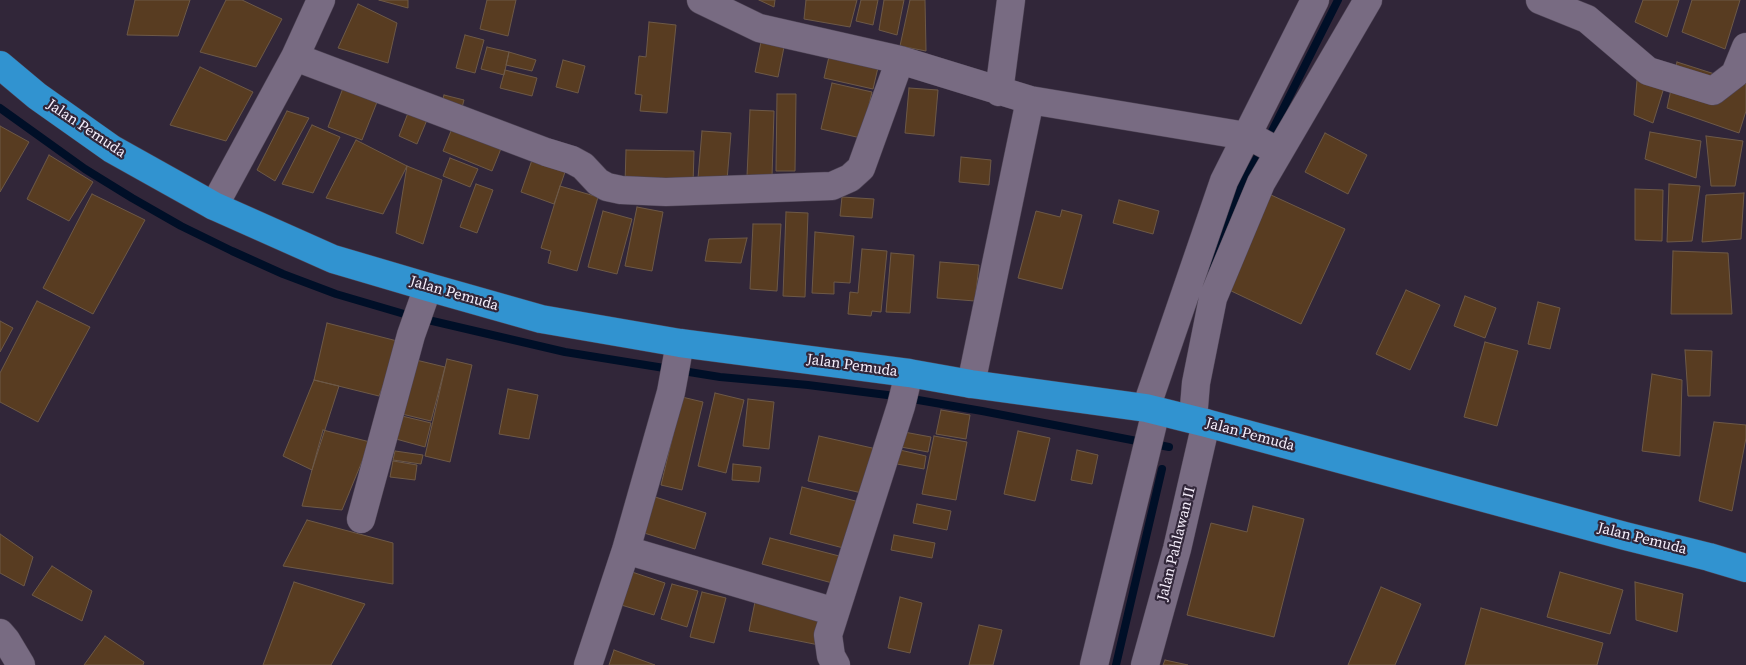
<!DOCTYPE html>
<html>
<head>
<meta charset="utf-8">
<style>
	body { margin:0 }
	canvas { display:block; background:#312639 }
</style>
</head>
<body>
<canvas width="1746" height="665"></canvas>
<script>
const context = document.querySelector('canvas').getContext('2d');
context.lineJoin = 'round';
function shape(rows) {
  const path = new Path2D();
  for (const r of rows) {
    path.moveTo(r[0], r[1]);
    for (let i = 2; i < r.length; i += 2) path.lineTo(r[i], r[i + 1]);
  }
  return path;
}
function stroke(path, color, width, dash) {
  context.strokeStyle = color;
  context.lineWidth = width;
  context.lineCap = dash ? 'butt' : 'round';
  context.setLineDash(dash || []);
  context.stroke(path);
}
function fillPath(path, color) {
  context.fillStyle = color;
  context.fill(path, 'evenodd');
}
function drawText(font, color, halo, rows, align = 'center') {
  context.font = font + ' "Source Serif 4",serif';
  context.lineWidth = 4.5;
  context.setLineDash([]);
  context.textBaseline = 'middle';
  context.strokeStyle = halo;
  context.fillStyle = color;
  for (const [text, x, y, turn = 0] of rows) {
    context.save();
    context.translate(x, y);
    context.rotate((+turn || 0) * Math.PI / 180);
    context.textAlign = isNaN(turn) ? turn : align;
    if (halo) context.strokeText(text, 0, 0);
    context.fillText(text, 0, 0);
    context.restore();
  }
}
const stream = shape([
	[0,108,85,169,132,198,181,226,232,251,283,274,336,294,411,316,565,352,720,377,808,385,895,396,982,411,1142,442],
	[1203,291,1206,276,1240,187,1270,135,1338,0],
	[1154,444,1169,447],
	[1116,665,1162,469]
]);
const building = shape([
	[135,0,190,0,178,36,127,35,135,0],
	[226,0,242,0,282,19,256,67,200,52,226,0],
	[379,0,408,0,408,8,379,0],
	[487,0,516,0,508,36,480,29,487,0],
	[759,0,775,0,774,7,759,0],
	[806,0,857,0,850,27,804,19,806,0],
	[861,0,878,0,873,25,856,21,861,0],
	[884,0,904,0,897,35,879,30,884,0],
	[910,0,925,0,926,51,900,46,910,0],
	[1643,0,1679,0,1667,37,1635,22,1643,0],
	[1692,0,1740,0,1725,49,1682,32,1692,0],
	[358,4,397,23,388,63,338,48,358,4],
	[649,22,676,25,667,113,640,111,642,95,635,94,639,56,646,57,649,22],
	[763,32,786,37,778,77,755,72,763,32],
	[465,35,484,40,475,73,456,68,465,35],
	[487,47,509,52,504,75,481,69,487,47],
	[831,48,880,59,873,89,824,78,831,48],
	[509,52,536,60,532,71,506,65,509,52],
	[563,60,585,66,578,93,556,87,563,60],
	[1677,62,1746,84,1746,111,1739,133,1667,108,1677,62],
	[200,67,253,92,226,141,170,125,200,67],
	[1638,69,1666,81,1653,123,1634,115,1638,69],
	[505,70,537,78,532,96,500,88,505,70],
	[345,83,379,97,362,140,328,127,345,83],
	[832,83,872,92,861,138,821,129,832,83],
	[909,88,938,90,934,136,905,133,909,88],
	[777,94,796,94,795,171,776,171,777,94],
	[444,95,464,100,460,115,440,110,444,95],
	[410,108,429,115,417,144,399,136,410,108],
	[750,110,774,111,772,177,747,176,750,110],
	[287,111,309,118,275,181,257,170,287,111],
	[312,125,340,137,313,193,282,184,312,125],
	[0,126,29,142,0,192,0,126],
	[453,126,502,146,492,171,443,151,453,126],
	[702,131,731,133,727,180,698,178,702,131],
	[1650,132,1701,141,1696,178,1645,159,1650,132],
	[1325,133,1367,155,1348,194,1305,172,1325,133],
	[1706,136,1743,141,1735,186,1711,186,1706,136],
	[356,140,407,166,383,214,326,198,356,140],
	[626,150,694,151,693,185,625,184,626,150],
	[49,155,93,182,69,221,27,199,49,155],
	[961,157,991,160,989,185,959,182,961,157],
	[450,158,478,169,470,187,443,176,450,158],
	[532,160,565,172,554,204,521,192,532,160],
	[407,166,442,180,423,244,396,233,407,166],
	[476,184,493,190,477,233,460,227,476,184],
	[1669,184,1700,186,1692,241,1667,242,1669,184],
	[560,186,598,197,577,271,548,263,551,251,541,248,560,186],
	[1635,189,1663,190,1662,241,1635,240,1635,189],
	[1744,193,1741,239,1702,242,1706,195,1744,193],
	[92,194,145,220,93,314,43,288,92,194],
	[1271,195,1345,229,1301,324,1227,289,1271,195],
	[842,197,874,199,872,218,840,216,842,197],
	[1119,200,1159,211,1153,234,1113,223,1119,200],
	[637,207,663,212,652,271,625,266,637,207],
	[1062,210,1082,215,1062,289,1018,278,1036,211,1060,217,1062,210],
	[603,211,632,219,617,274,588,267,603,211],
	[786,212,808,213,805,297,783,296,786,212],
	[753,224,781,224,777,291,750,289,753,224],
	[815,232,854,236,850,283,834,282,834,294,812,293,815,232],
	[747,238,741,263,705,261,709,239,747,238],
	[862,249,887,251,881,312,872,311,871,316,848,314,850,292,858,293,862,249],
	[1673,251,1728,253,1732,314,1671,314,1673,251],
	[891,253,914,255,910,313,886,312,891,253],
	[940,262,979,265,975,301,937,298,940,262],
	[1406,290,1440,305,1410,370,1376,354,1406,290],
	[1465,296,1496,308,1485,338,1454,326,1465,296],
	[37,301,90,327,38,422,0,402,0,373,37,301],
	[1538,302,1560,308,1550,349,1528,344,1538,302],
	[0,321,13,328,0,352,0,321],
	[327,323,401,342,379,396,314,380,327,323],
	[1485,342,1518,351,1497,426,1464,417,1485,342],
	[1685,350,1712,351,1710,396,1688,396,1685,350],
	[447,359,472,365,450,462,425,456,447,359],
	[416,360,445,367,431,421,402,414,416,360],
	[1652,374,1682,380,1680,456,1642,451,1652,374],
	[314,380,339,386,312,470,283,456,314,380],
	[508,389,538,395,529,439,499,434,508,389],
	[715,393,744,400,726,473,698,466,715,393],
	[682,397,703,402,682,490,661,485,682,397],
	[748,399,774,402,769,449,743,446,748,399],
	[941,410,970,415,966,439,936,434,941,410],
	[402,416,431,423,425,447,396,439,402,416],
	[1714,422,1746,425,1746,438,1732,511,1699,501,1714,422],
	[323,430,370,442,342,510,302,506,323,430],
	[1018,431,1050,438,1035,501,1004,494,1018,431],
	[904,432,931,437,928,452,901,447,904,432],
	[819,436,881,450,871,495,808,481,819,436],
	[934,436,967,442,956,500,922,494,934,436],
	[900,450,926,456,924,469,897,464,900,450],
	[1077,450,1098,455,1092,484,1071,480,1077,450],
	[395,451,423,455,421,464,393,460,395,451],
	[393,461,417,465,415,480,390,477,393,461],
	[733,464,761,467,759,482,732,480,733,464],
	[802,487,863,503,851,550,790,534,802,487],
	[652,496,706,513,695,549,641,532,652,496],
	[917,504,951,511,947,530,913,523,917,504],
	[1253,506,1304,519,1274,637,1187,615,1211,523,1247,532,1253,506],
	[307,520,393,543,393,584,283,566,307,520],
	[0,534,33,557,24,586,0,573,0,534],
	[894,535,935,543,932,558,891,550,894,535],
	[770,538,843,557,836,584,762,564,770,538],
	[52,566,92,591,82,621,32,595,52,566],
	[629,571,665,583,654,615,618,604,629,571],
	[1560,572,1623,590,1610,634,1547,617,1560,572],
	[294,582,365,604,331,665,263,665,294,582],
	[1635,582,1683,594,1677,632,1636,620,1635,582],
	[672,584,698,591,687,627,661,619,672,584],
	[1381,587,1421,604,1395,665,1348,665,1381,587],
	[702,592,726,598,714,643,690,637,702,592],
	[900,597,922,603,910,653,888,648,900,597],
	[755,602,825,616,819,645,749,631,755,602],
	[1481,608,1603,643,1597,665,1465,665,1481,608],
	[979,625,1002,630,993,665,969,665,979,625],
	[105,636,144,662,143,665,84,665,105,636],
	[614,650,655,665,609,665,614,650],
	[1165,660,1188,665,1163,665,1165,660]
]);
const street = shape([
	[701,0,759,28,900,60,1030,100,1246,136,1257,140,1279,152],
	[1540,0,1587,19,1648,71,1713,91,1735,74,1746,47],
	[295,57,546,152,572,160,583,166,598,182,607,187,621,190,666,192,832,186,850,178,861,168,900,60],
	[999,92,1011,0],
	[214,206,295,57,321,0],
	[971,384,1030,100],
	[1146,408,1224,181,1315,0],
	[1193,419,1196,383,1213,298,1261,183,1368,0],
	[361,519,411,335,428,287],
	[626,550,835,612],
	[0,633,6,640,21,665],
	[588,665,626,550,671,392,680,343],
	[836,665,831,656,828,635,901,406,909,373],
	[1094,665,1156,411]
]);
const secondary = shape([
	[1145,665,1177,549,1206,423]
]);
const highway = shape([
	[0,65,37,96,112,149,214,206,333,259,428,287,541,319,680,343,909,373,971,384,1146,408,1206,423,1625,536,1709,557,1746,568]
]);
const streetNames = [
	["Jalan Pemuda",86,129,34],
	["Jalan Pemuda",454,294,16],
	["Jalan Pemuda",852,366,8],
	["Jalan Pemuda",1250,435,15],
	["Jalan Pemuda",1642,539,14],
	["Jalan Pahlawan II",1177,544,-76]
];
stroke(stream, '#000f27', 8);
fillPath(building, '#583c21');
stroke(building, '#6d5947', 1);
stroke(street, '#4e4455', 29);
stroke(secondary, '#4e4455', 29);
stroke(highway, '#4e4455', 29);
stroke(street, '#786b82', 28);
stroke(secondary, '#786b82', 28);
stroke(highway, '#3193d0', 28);
drawText('15px', '#f6effc', '#312639', streetNames);
</script>
</body>
</html>
